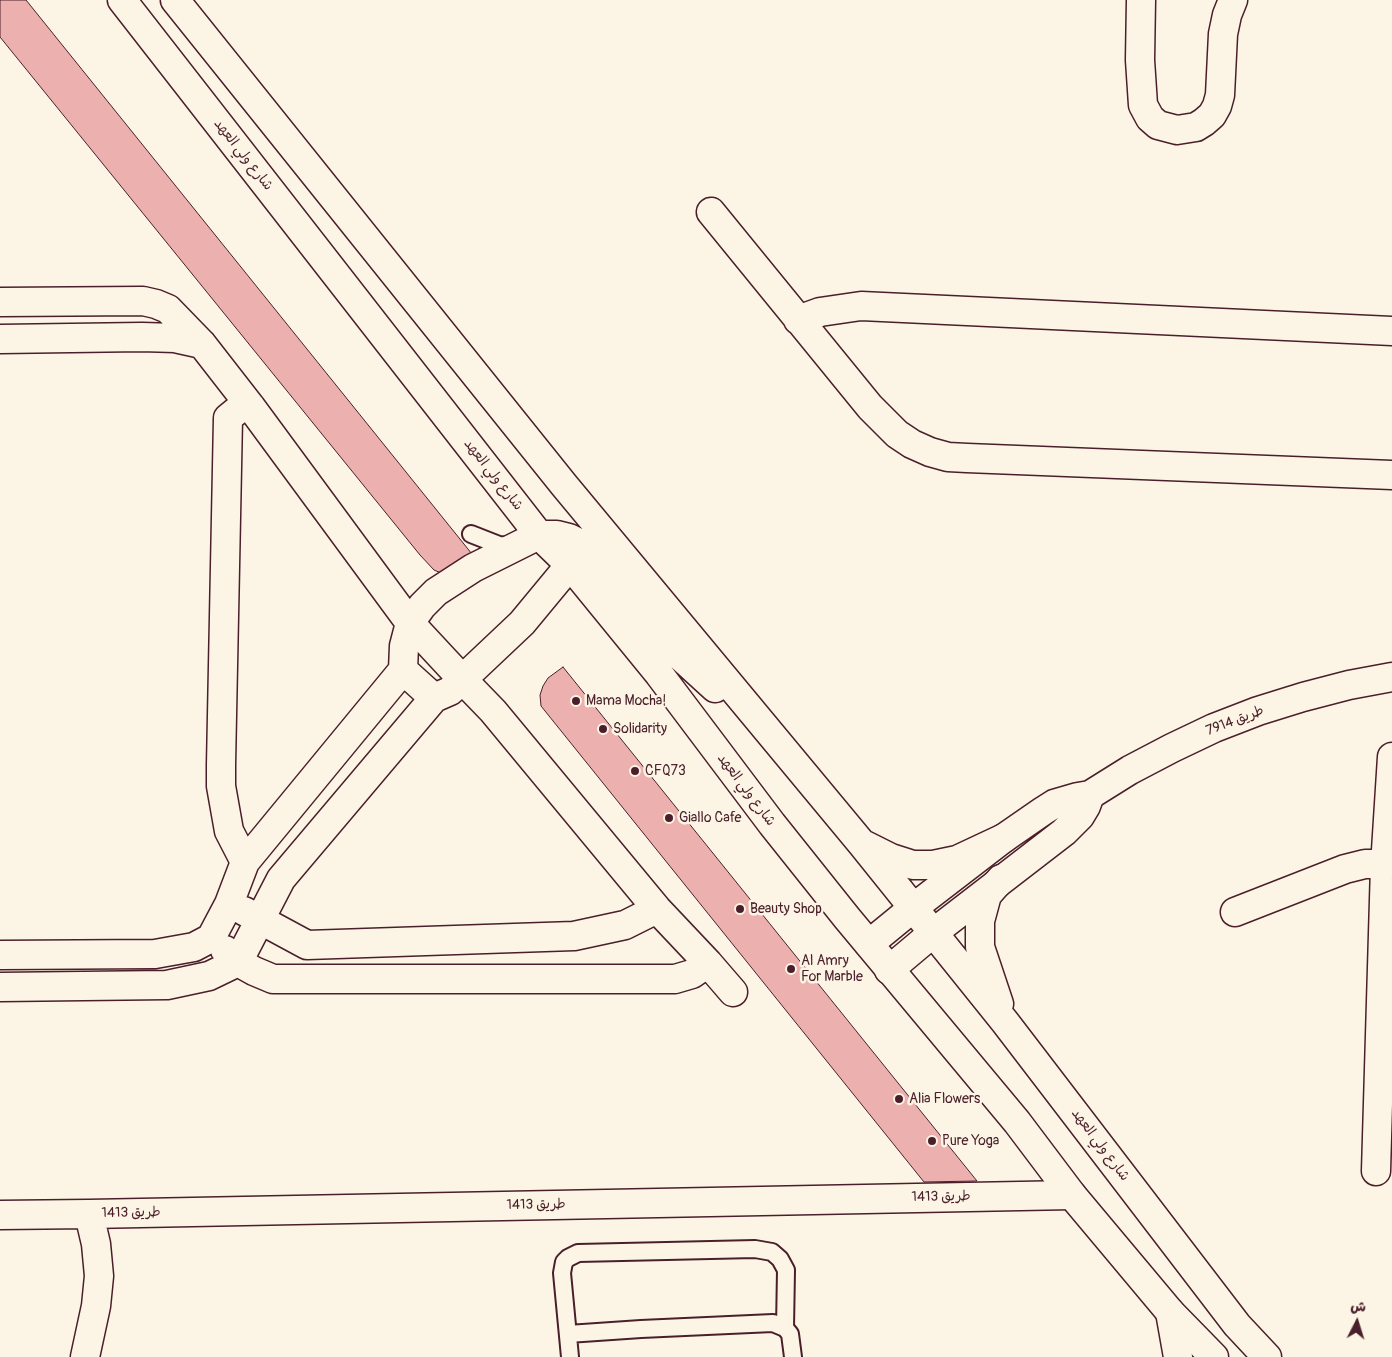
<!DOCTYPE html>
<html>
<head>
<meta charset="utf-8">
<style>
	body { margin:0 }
	#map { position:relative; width:1392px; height:1357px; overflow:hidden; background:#fcf5e5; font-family:Pangolin,"Playpen Sans Arabic",sans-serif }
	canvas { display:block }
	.north { position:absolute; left:1332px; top:1297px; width:50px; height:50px; -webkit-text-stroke:4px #fcf5e5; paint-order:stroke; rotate:5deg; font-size:14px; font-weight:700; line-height:20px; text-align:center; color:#4a1f2b }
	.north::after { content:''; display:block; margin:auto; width:18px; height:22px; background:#4a1f2b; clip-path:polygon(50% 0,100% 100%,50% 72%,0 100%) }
</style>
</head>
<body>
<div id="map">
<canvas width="1392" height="1357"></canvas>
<div class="north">ش</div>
</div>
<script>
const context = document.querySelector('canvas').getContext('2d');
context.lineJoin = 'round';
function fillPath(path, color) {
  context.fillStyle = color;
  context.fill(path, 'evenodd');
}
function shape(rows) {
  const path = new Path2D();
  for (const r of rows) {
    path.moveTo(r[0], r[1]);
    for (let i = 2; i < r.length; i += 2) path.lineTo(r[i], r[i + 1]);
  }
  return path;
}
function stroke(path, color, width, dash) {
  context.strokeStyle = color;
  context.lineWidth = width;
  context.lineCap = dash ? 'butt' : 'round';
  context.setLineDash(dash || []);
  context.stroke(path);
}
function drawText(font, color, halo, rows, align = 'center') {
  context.font = font + ' Pangolin,"Playpen Sans Arabic",sans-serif';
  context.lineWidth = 5;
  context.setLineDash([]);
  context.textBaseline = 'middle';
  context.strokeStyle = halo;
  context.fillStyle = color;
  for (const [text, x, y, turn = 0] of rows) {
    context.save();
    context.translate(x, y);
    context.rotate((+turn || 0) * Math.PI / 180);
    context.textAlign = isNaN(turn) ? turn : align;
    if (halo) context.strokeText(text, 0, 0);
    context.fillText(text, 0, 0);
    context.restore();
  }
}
const building = shape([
	[0,0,26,0,472,554,441,573,434,570,420,555,0,37,0,0],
	[563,667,977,1181,924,1182,541,706,540,695,543,686,548,678,563,667]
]);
const service = shape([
	[471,534,499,545,514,547],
	[568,1334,641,1329,773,1323,785,1328,790,1334,793,1357],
	[570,1357,562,1273,564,1262,568,1258,578,1253,755,1249,772,1252,780,1259,786,1270,785,1328]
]);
const minor = shape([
	[1141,0,1140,60,1143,105,1150,118,1158,125,1177,130,1196,127,1204,122,1212,115,1217,106,1220,95,1223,34,1227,15,1233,0],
	[711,212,870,407,897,434,912,444,930,452,948,457,967,458,1392,475],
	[0,302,143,301,156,304,168,309,202,344,251,407,410,623,463,680,493,711,657,909,708,963,733,992],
	[798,320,820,312,861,306,1392,331],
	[0,339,142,337,175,338,202,344],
	[539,535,473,568,436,592,422,606,410,623,404,646,403,670,434,698,450,691,522,623,570,565],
	[245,862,229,831,221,786,221,765,228,418,239,409,251,407],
	[244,911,307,945,574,936,625,925,657,909],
	[1235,912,1345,869,1365,864,1375,864,1385,866],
	[869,944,913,908,1004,838,1043,811,1054,804,1078,797,1090,795,1130,770,1172,748,1214,728,1258,711,1303,697,1349,685,1392,677],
	[225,950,238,962,254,971,273,979,675,979,692,974,708,963],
	[0,955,155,954,194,947,211,938,229,904,245,862,403,670],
	[889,970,933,933,1064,832,1080,816,1086,806,1090,795],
	[0,987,167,985,209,976,238,962,281,879,434,698],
	[1376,1171,1385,866,1392,757],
	[0,1215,89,1214,1072,1195],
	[1170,1312,1178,1357],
	[85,1357,96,1306,99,1276,96,1244,89,1214]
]);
const primary = shape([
	[122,0,539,535,570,565,659,674,772,824,847,918,1017,1122,1072,1195,1170,1312,1214,1357],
	[175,0,564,485,862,844,1005,1022,1237,1325,1267,1357],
	[539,535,557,535,569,538,581,544,590,553,681,657,715,688],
	[865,845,891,858,913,865,933,865,957,860,1004,838],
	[999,1004,980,947,980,921,987,895,1001,879]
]);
const markers = [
	[576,701,5,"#4a1f2b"],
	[603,729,5,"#4a1f2b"],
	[635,771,5,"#4a1f2b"],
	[669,818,5,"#4a1f2b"],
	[740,909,5,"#4a1f2b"],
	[791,969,5,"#4a1f2b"],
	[899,1099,5,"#4a1f2b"],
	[932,1141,5,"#4a1f2b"]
];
const streetNames = [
	["شارع ولي العهد",243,155,52],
	["شارع ولي العهد",493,475,52],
	["طريق 7914",1235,721,-21],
	["شارع ولي العهد",746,790,53],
	["شارع ولي العهد",1100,1145,53],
	["طريق 1413",941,1197,-1],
	["طريق 1413",536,1205,-1],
	["طريق 1413",131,1213,-1]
];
const poiNames = [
	["Mama Mocha!",586,701],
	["Solidarity",613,729],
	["CFQ73",645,771],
	["Giallo Cafe",679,818],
	["Beauty Shop",750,909],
	["Al Amry",801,961],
	["For Marble",801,977],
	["Alia Flowers",909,1099],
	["Pure Yoga",942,1141]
];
fillPath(building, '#ecb0ae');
stroke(building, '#4a1f2b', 1);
stroke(service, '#4a1f2b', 20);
stroke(minor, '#4a1f2b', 31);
stroke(primary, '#4a1f2b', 31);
stroke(service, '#fcf5e5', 16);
stroke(minor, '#fcf5e5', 28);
stroke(primary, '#fcf5e5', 28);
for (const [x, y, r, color] of markers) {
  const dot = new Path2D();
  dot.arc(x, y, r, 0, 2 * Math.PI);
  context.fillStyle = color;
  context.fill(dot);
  stroke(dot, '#fcf5e5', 2);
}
drawText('14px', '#4a1f2b', '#fcf5e5', streetNames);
drawText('14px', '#4a1f2b', '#fcf5e5', poiNames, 'left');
</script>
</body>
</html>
